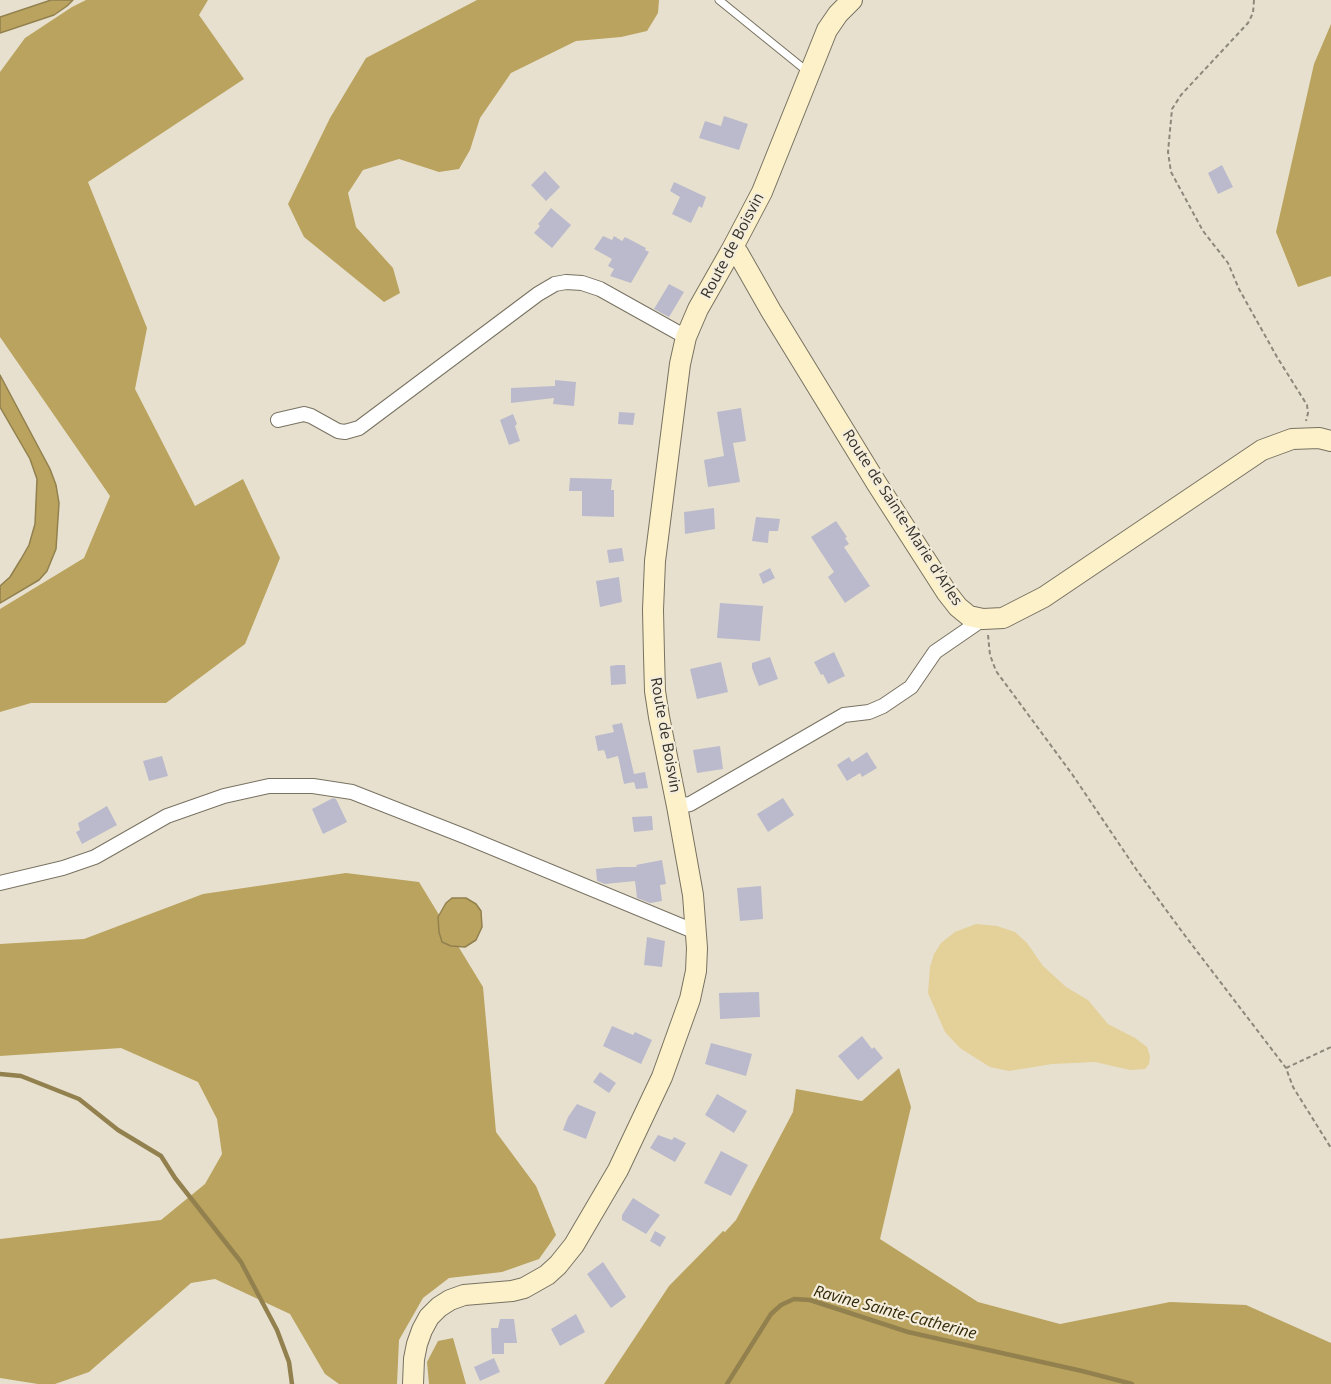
<!DOCTYPE html>
<html>
<head>
<meta charset="utf-8">
<style>
	body { margin:0 }
	canvas { display:block; background:#e7e0ce }
</style>
</head>
<body>
<canvas width="1331" height="1384"></canvas>
<script>
const context = document.querySelector('canvas').getContext('2d');
context.lineJoin = 'round';
function fillPath(path, color) {
  context.fillStyle = color;
  context.fill(path, 'evenodd');
}
function shape(rows) {
  const path = new Path2D();
  for (const r of rows) {
    path.moveTo(r[0], r[1]);
    for (let i = 2; i < r.length; i += 2) path.lineTo(r[i], r[i + 1]);
  }
  return path;
}
function stroke(path, color, width, dash) {
  context.strokeStyle = color;
  context.lineWidth = width;
  context.lineCap = dash ? 'butt' : 'round';
  context.setLineDash(dash || []);
  context.stroke(path);
}
function drawText(font, color, halo, rows, align = 'center') {
  context.font = font + ' "Open Sans",sans-serif';
  context.lineWidth = 4.5;
  context.setLineDash([]);
  context.textBaseline = 'middle';
  context.strokeStyle = halo;
  context.fillStyle = color;
  for (const [text, x, y, turn = 0] of rows) {
    context.save();
    context.translate(x, y);
    context.rotate((+turn || 0) * Math.PI / 180);
    context.textAlign = isNaN(turn) ? turn : align;
    if (halo) context.strokeText(text, 0, 0);
    context.fillText(text, 0, 0);
    context.restore();
  }
}
const green = shape([
	[976,924,997,926,1015,932,1027,943,1043,966,1066,987,1088,1000,1108,1024,1135,1038,1147,1047,1150,1056,1149,1064,1145,1069,1130,1070,1095,1062,1052,1064,1009,1071,990,1067,960,1048,945,1032,928,993,930,967,934,954,941,943,955,932]
]);
const forest = shape([
	[86,0,208,0,199,15,244,79,88,182,147,328,135,389,195,506,243,479,280,558,245,644,166,703,31,703,0,712,0,609,84,558,110,496,0,337,0,72,25,38,72,7],
	[477,0,659,0,658,13,647,31,621,37,576,41,511,73,480,118,470,150,459,169,439,172,399,159,363,170,348,193,356,227,393,268,400,293,384,302,304,237,288,204,330,118,366,58],
	[1331,24,1331,276,1298,287,1276,232,1314,64],
	[346,873,419,882,483,987,496,1132,536,1186,556,1235,539,1259,502,1272,449,1278,423,1298,399,1340,397,1384,339,1384,325,1374,290,1314,215,1279,191,1283,89,1372,55,1384,38,1384,0,1378,0,1239,161,1220,205,1184,222,1154,217,1119,198,1082,121,1048,0,1056,0,944,84,939,203,894],
	[899,1068,911,1107,880,1239,978,1302,1060,1324,1170,1302,1246,1305,1331,1343,1331,1384,604,1384,669,1286,723,1231,725,1232,736,1220,793,1112,796,1089,862,1101],
	[453,1338,466,1384,429,1384,427,1362,438,1341]
]);
const water = shape([
	[51,0,73,0,67,6,54,15,0,33,0,17,51,0],
	[0,375,50,469,56,485,59,503,56,549,47,571,39,580,0,603,0,586,10,577,21,559,29,545,35,524,37,479,30,459,0,407,0,375],
	[452,898,466,898,476,904,481,911,482,927,476,940,465,947,451,946,442,942,439,932,438,917,446,903,452,898]
]);
const stream = shape([
	[0,1074,21,1076,79,1099,118,1130,161,1156,175,1178,241,1262,277,1330,289,1362,292,1384],
	[727,1384,771,1314,781,1305,794,1299,810,1300,908,1332,1082,1371,1132,1384]
]);
const building = shape([
	[724,116,748,124,739,150,699,138,705,121,721,126],
	[1222,165,1233,187,1218,194,1208,173],
	[545,171,560,187,546,201,531,185],
	[674,182,706,197,702,208,699,206,691,223,672,214,680,197,670,191],
	[551,208,571,225,552,248,534,233,540,226,538,224],
	[603,236,612,240,614,236,622,241,625,237,646,248,645,250,649,252,631,283,610,276,614,269,608,266,612,259,594,249],
	[669,284,684,292,669,317,654,309],
	[555,380,576,382,574,406,553,404,554,398,511,403,511,388,555,386],
	[741,408,746,441,733,443,740,482,708,487,704,460,724,456,717,412],
	[619,412,635,413,633,425,618,424],
	[513,414,517,424,515,426,520,441,509,445,500,420],
	[570,478,612,479,611,490,614,490,614,517,582,516,582,491,569,491],
	[714,508,715,529,685,534,684,512],
	[756,517,780,519,778,531,769,531,768,543,752,541],
	[836,521,847,537,845,538,849,544,844,547,870,586,845,603,828,577,834,572,811,537],
	[622,548,624,561,609,563,607,550],
	[770,568,775,578,763,584,759,574],
	[619,577,622,602,600,607,596,581],
	[720,603,763,606,760,641,717,638],
	[834,652,845,676,828,684,823,674,821,675,814,662],
	[770,657,778,679,759,686,752,668,752,663],
	[721,662,728,692,697,699,690,669],
	[617,665,625,665,626,684,611,685,610,666],
	[622,723,634,774,645,772,648,788,636,789,634,782,624,784,618,756,607,759,604,750,598,751,595,736,614,732,612,725],
	[720,746,723,769,697,773,693,750],
	[867,752,877,768,862,777,860,773,847,781,837,765,849,757,852,762],
	[162,756,168,776,149,781,143,761],
	[333,798,336,799,347,822,323,834,312,809],
	[783,798,794,815,768,832,757,814],
	[107,806,117,825,82,844,76,832,80,830,78,823],
	[652,816,653,830,634,832,632,817],
	[662,860,666,884,660,885,662,901,650,903,637,898,635,881,605,884,597,881,596,869,617,867,637,867,636,865],
	[761,886,763,919,740,921,737,888],
	[647,937,665,941,662,967,644,965],
	[759,992,760,1017,720,1019,719,993],
	[612,1026,633,1035,635,1032,652,1040,641,1064,603,1046],
	[862,1036,872,1049,874,1047,883,1058,858,1080,838,1056],
	[711,1043,752,1054,746,1076,705,1064],
	[600,1072,616,1083,609,1093,593,1082],
	[717,1094,747,1111,734,1133,705,1115],
	[577,1104,596,1112,586,1139,563,1130,568,1117],
	[658,1135,672,1140,674,1137,686,1143,675,1162,650,1148],
	[721,1151,748,1165,731,1196,704,1183],
	[633,1198,660,1215,646,1234,622,1220,622,1215],
	[655,1231,666,1237,660,1247,650,1241],
	[603,1262,626,1297,611,1308,587,1274],
	[576,1314,585,1332,560,1346,551,1329],
	[500,1319,514,1319,517,1343,504,1343,504,1354,492,1354,491,1328,498,1328],
	[494,1358,500,1372,480,1381,474,1367]
]);
const path = shape([
	[1254,0,1253,13,1248,23,1181,95,1172,109,1168,152,1171,172,1203,231,1228,263,1239,289,1277,357,1307,405,1308,413,1306,421],
	[988,635,990,655,996,671,1072,774,1136,869,1186,937,1286,1068,1293,1087,1331,1148],
	[1286,1068,1331,1047]
]);
const lane = shape([
	[719,0,808,72]
]);
const street = shape([
	[278,420,304,414,311,416,338,431,345,432,359,428,538,294,555,284,566,282,582,283,600,289,686,337],
	[677,806,690,804,844,715,869,712,883,706,911,687,935,652,983,619],
	[0,883,63,868,95,857,167,816,224,796,269,786,313,786,352,792,464,836,696,932]
]);
const secondary = shape([
	[732,249,738,253,771,311,877,484,947,593,958,607,969,616,983,619,1003,618,1044,597,1262,450,1292,439,1319,438,1331,441],
	[413,1384,414,1359,417,1344,422,1330,429,1317,439,1307,450,1300,464,1295,512,1291,524,1288,547,1275,558,1265,574,1245,618,1170,662,1077,690,999,696,971,697,948,693,895,677,806,659,717,655,691,654,655,653,610,655,561,680,364,686,337,698,309,732,249,762,192,827,30,838,14,852,0]
]);
const streetNames = [
	["Route de Boisvin",733,246,-62],
	["Route de Sainte-Marie d'Arles",902,518,57],
	["Route de Boisvin",665,735,80]
];
const waterNames = [
	["Ravine Sainte-Catherine",895,1313,15]
];
fillPath(green, '#e4d099');
fillPath(forest, '#baa35e');
fillPath(water, '#baa35e');
stroke(water, '#92814e', 1.5);
stroke(stream, '#92814e', 4.5);
fillPath(building, '#babacc');
stroke(lane, '#787262', 9);
stroke(street, '#787262', 16);
stroke(secondary, '#787262', 22);
stroke(path, '#8d887c', 2, [4.5, 3]);
stroke(lane, '#fff', 7);
stroke(street, '#fff', 14);
stroke(secondary, '#fdf1ca', 20);
drawText('15px', '#34312a', '#f4eddb', streetNames);
drawText('italic 16px', '#352b0b', '#f4eddb', waterNames);
</script>
</body>
</html>
